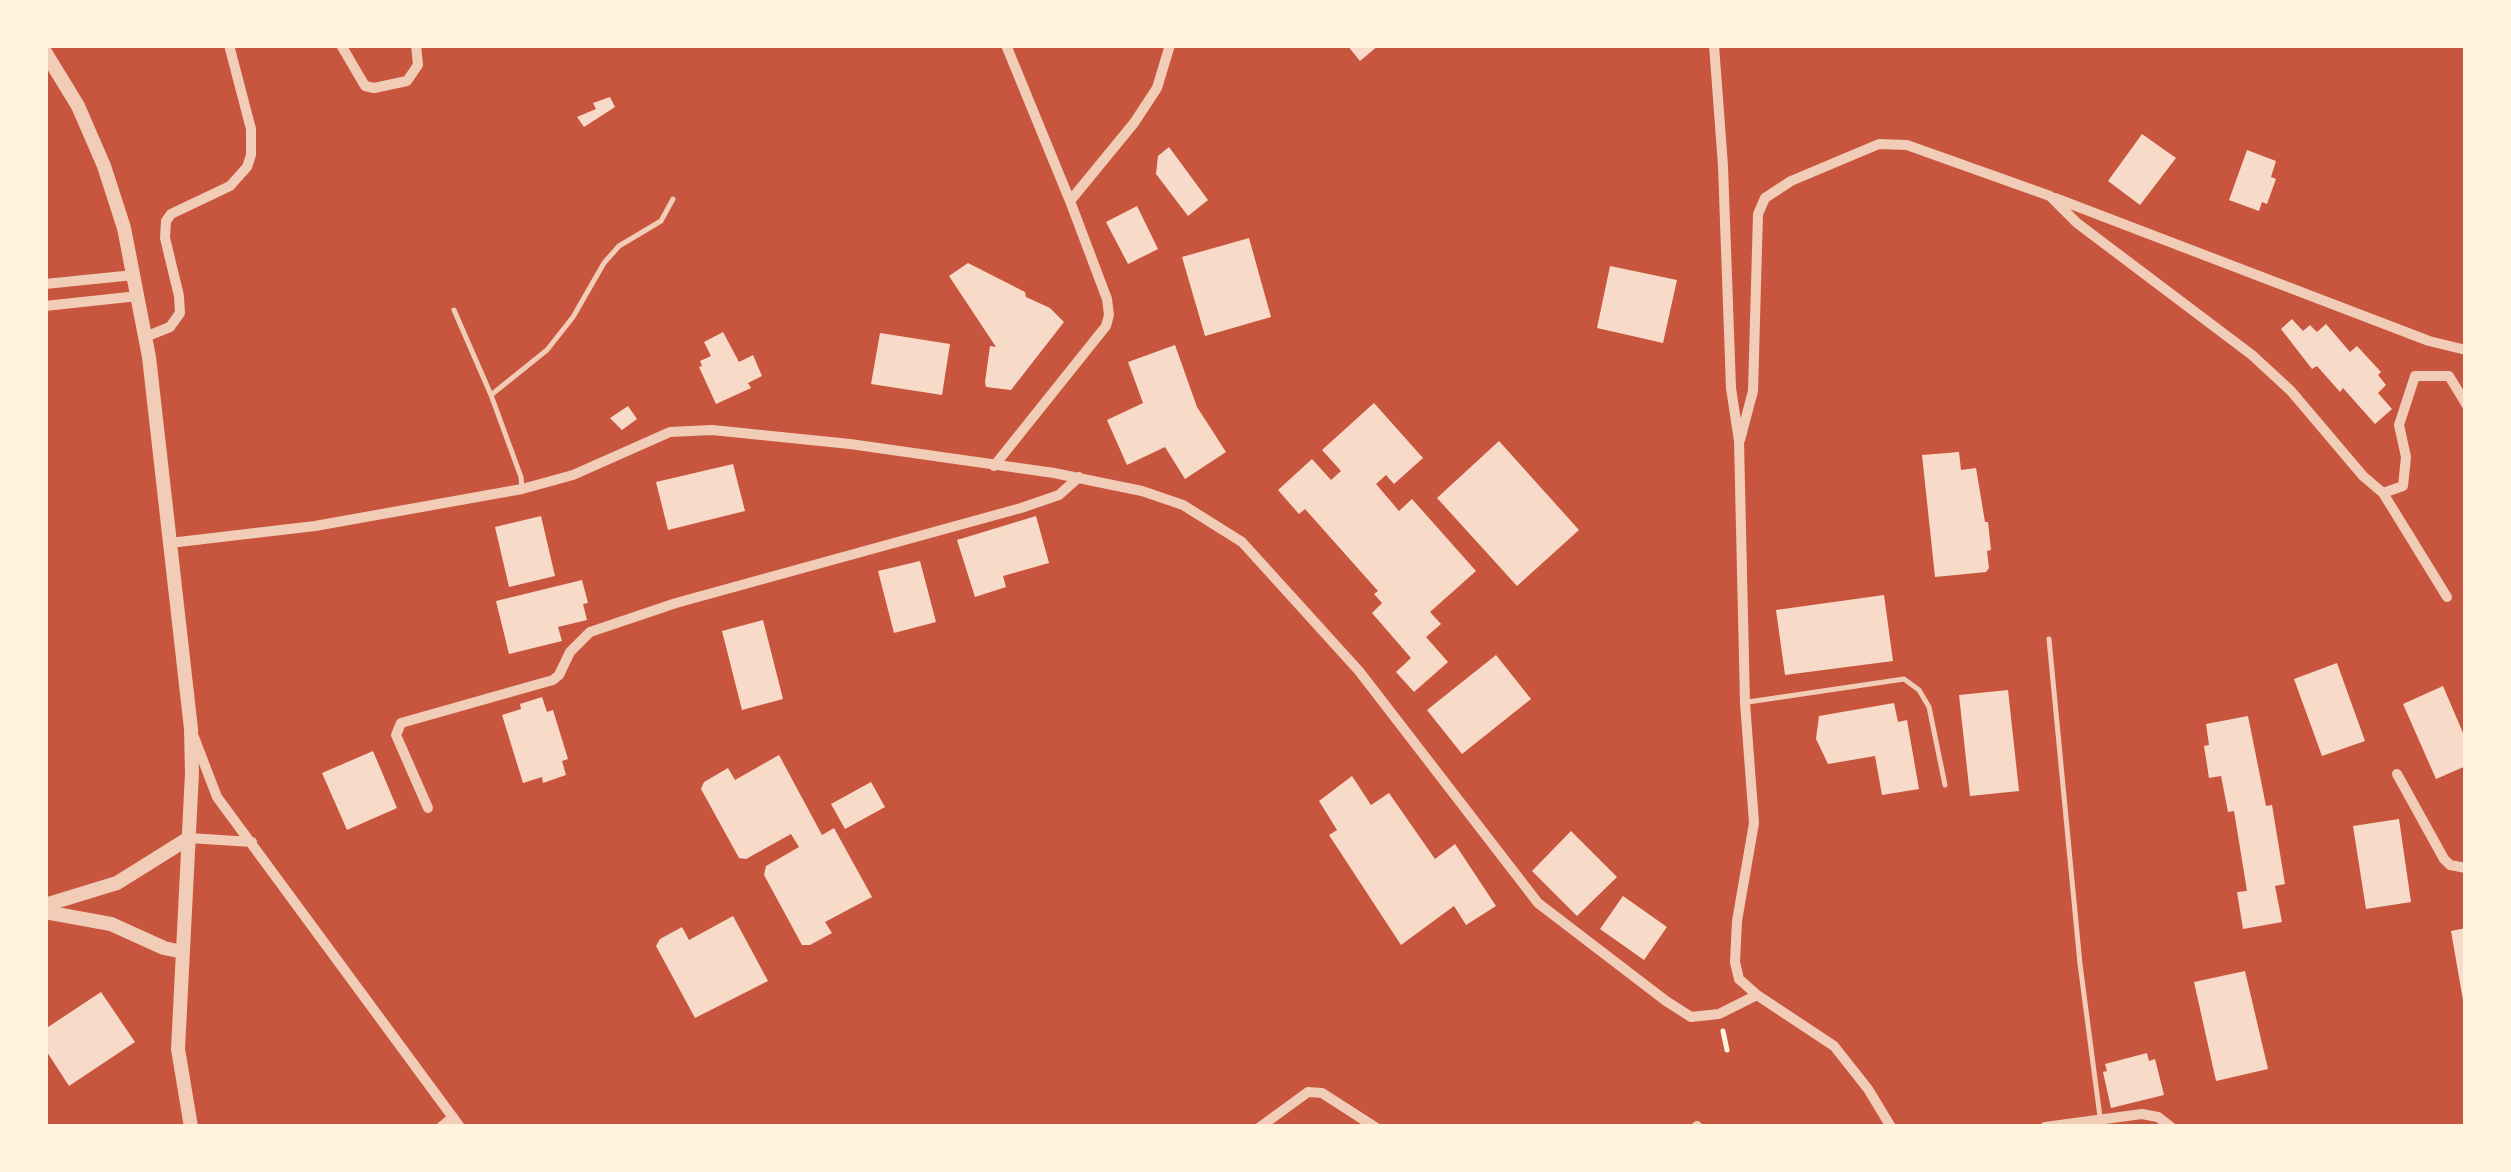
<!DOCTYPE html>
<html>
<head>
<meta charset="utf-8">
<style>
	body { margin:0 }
	#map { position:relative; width:2511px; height:1172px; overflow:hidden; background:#c8553d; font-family:Merriweather,serif }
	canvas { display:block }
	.frame { position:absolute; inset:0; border:48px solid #fff3e0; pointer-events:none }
</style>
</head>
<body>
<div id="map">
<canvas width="2511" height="1172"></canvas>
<div class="frame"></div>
</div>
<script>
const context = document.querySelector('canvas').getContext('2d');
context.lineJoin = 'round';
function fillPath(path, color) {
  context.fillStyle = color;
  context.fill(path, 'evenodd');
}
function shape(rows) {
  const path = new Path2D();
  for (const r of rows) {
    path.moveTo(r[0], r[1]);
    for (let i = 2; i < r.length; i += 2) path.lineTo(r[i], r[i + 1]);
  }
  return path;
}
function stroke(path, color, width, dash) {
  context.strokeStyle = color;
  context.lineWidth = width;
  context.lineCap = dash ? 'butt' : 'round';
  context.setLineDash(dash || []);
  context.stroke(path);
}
const building = shape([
	[1347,45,1379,45,1360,61],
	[610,97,615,107,584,127,577,117,596,109,593,103],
	[2142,134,2176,158,2140,205,2108,181],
	[1169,147,1208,200,1188,216,1156,174,1158,156],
	[2247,150,2276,161,2271,177,2276,179,2267,204,2262,202,2259,211,2229,200],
	[1137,206,1158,249,1128,264,1106,222],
	[1249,238,1271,317,1205,336,1182,257],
	[968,263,1025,292,1026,297,1050,308,1064,322,1011,390,986,387,985,382,990,346,996,347,949,276],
	[1610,266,1677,280,1663,343,1597,328],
	[2292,319,2303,331,2310,325,2317,332,2326,324,2350,352,2357,346,2381,372,2378,375,2386,385,2378,393,2392,409,2375,424,2343,388,2340,392,2317,366,2312,369,2281,329],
	[723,332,739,362,753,355,762,376,748,383,751,388,716,404,699,367,702,366,700,361,711,356,704,342],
	[880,333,950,344,942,395,871,384],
	[1175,345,1197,407,1226,452,1185,479,1165,447,1127,465,1107,420,1143,403,1128,362],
	[1374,403,1423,458,1394,484,1386,475,1376,484,1399,511,1412,499,1476,571,1430,612,1441,624,1426,637,1448,662,1414,692,1396,672,1411,658,1372,613,1382,603,1374,594,1378,591,1305,509,1299,514,1278,490,1312,459,1331,480,1341,471,1322,450],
	[628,406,637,419,622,430,610,418],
	[1499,441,1579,530,1517,586,1437,498],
	[1959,452,1961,470,1976,468,1985,522,1988,522,1991,550,1987,551,1989,568,1986,572,1935,577,1922,455],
	[733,464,745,511,668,530,656,482],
	[541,516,555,576,509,587,495,527],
	[1036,516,1049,563,1003,576,1006,587,975,597,957,540],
	[920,561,936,622,894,633,878,571],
	[582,580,588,603,583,604,587,620,558,627,562,641,509,654,496,601],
	[1884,595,1893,661,1785,675,1776,610],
	[763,620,783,699,742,710,722,631],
	[1496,655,1531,699,1462,754,1427,710],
	[2337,663,2365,741,2322,756,2294,679],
	[2443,686,2466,740,2466,766,2436,779,2403,704],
	[2008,690,2019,791,1970,796,1959,695],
	[542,697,547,712,553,710,568,759,562,761,566,775,543,783,542,777,523,783,502,715,521,709,520,704],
	[1894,703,1898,722,1907,720,1919,789,1882,795,1875,756,1828,764,1816,739,1819,716],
	[2248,716,2266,806,2272,805,2285,884,2275,886,2282,922,2243,929,2237,892,2247,891,2234,811,2228,812,2221,776,2209,778,2204,746,2209,745,2206,724],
	[373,751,397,808,347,830,322,773],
	[779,755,822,835,834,828,872,897,825,922,832,933,810,945,802,945,764,875,766,866,799,847,791,834,746,859,739,858,701,789,704,782,728,768,735,780],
	[1352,776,1371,805,1389,793,1435,859,1455,844,1496,906,1466,925,1454,906,1401,945,1329,835,1337,830,1319,801],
	[871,782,885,807,845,829,831,804],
	[2399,819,2411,902,2366,909,2353,826],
	[1571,831,1617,877,1577,916,1532,871],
	[1623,896,1667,927,1644,960,1600,929],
	[733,916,768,981,695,1018,656,946,660,939,682,927,689,940],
	[2466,928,2466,1006,2464,1006,2451,931],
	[2245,971,2268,1069,2216,1081,2194,982],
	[101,992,135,1042,69,1086,45,1049,45,1029],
	[2147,1053,2149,1061,2155,1059,2164,1095,2111,1108,2103,1072,2107,1071,2105,1064]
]);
const path = shape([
	[1723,1031,1727,1050]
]);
const service = shape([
	[454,310,491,395,521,477,522,489],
	[491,395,547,350,573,317,604,263,619,246,661,221,673,199],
	[2049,639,2080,964,2100,1117],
	[1748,702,1904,679,1919,690,1929,707,1945,785]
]);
const minor = shape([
	[341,45,365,86,374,88,407,81,418,65,416,45],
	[1714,45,1723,166,1731,388,1739,441,1745,703,1754,823,1737,921,1735,962,1739,979,1757,995,1834,1046,1868,1089,1891,1127],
	[2055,198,2429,341,2466,350],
	[1070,201,1134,123,1157,88,1170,45],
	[45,284,134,275],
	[45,306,138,296],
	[145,337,170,327,180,313,179,296,165,238,166,221,171,214,230,186,247,167,251,155,251,129,229,45],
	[1740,440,1753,391,1758,214,1765,198,1791,181,1879,144,1907,145,2050,196,2077,223,2252,355,2291,391,2363,476,2383,493,2447,597],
	[994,466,1106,326,1109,315,1107,299,1070,201,1006,45],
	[2383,493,2403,486,2406,457,2399,425,2415,376,2449,376,2466,404],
	[170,543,315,526,522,489,573,475,670,432,712,430,850,444,1054,473,1142,491,1183,505,1242,542,1359,671,1538,903,1666,1001,1691,1017,1719,1014,1757,995],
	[194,737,217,797,460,1127],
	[2397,774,2444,859,2450,865,2466,868],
	[428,808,396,735,401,723,553,680,559,675,570,652,590,632,676,603,1021,508,1059,495,1079,477],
	[189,838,252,842],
	[441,1127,453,1117],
	[1260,1127,1308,1092,1322,1093,1375,1127],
	[1697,1127,1697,1126],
	[2045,1127,2142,1114,2158,1117,2171,1127]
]);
const tertiary = shape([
	[45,52,78,106,104,166,124,228,149,357,191,729,192,773,178,1049,191,1127],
	[45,905,117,883,189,838],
	[45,912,111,924,164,948,183,952]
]);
fillPath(building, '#f7dbc8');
stroke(path, '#fff3e0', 5);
stroke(service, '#f1ccb7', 5);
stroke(minor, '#f1ccb7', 10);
stroke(tertiary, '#f1ccb7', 14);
</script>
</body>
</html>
